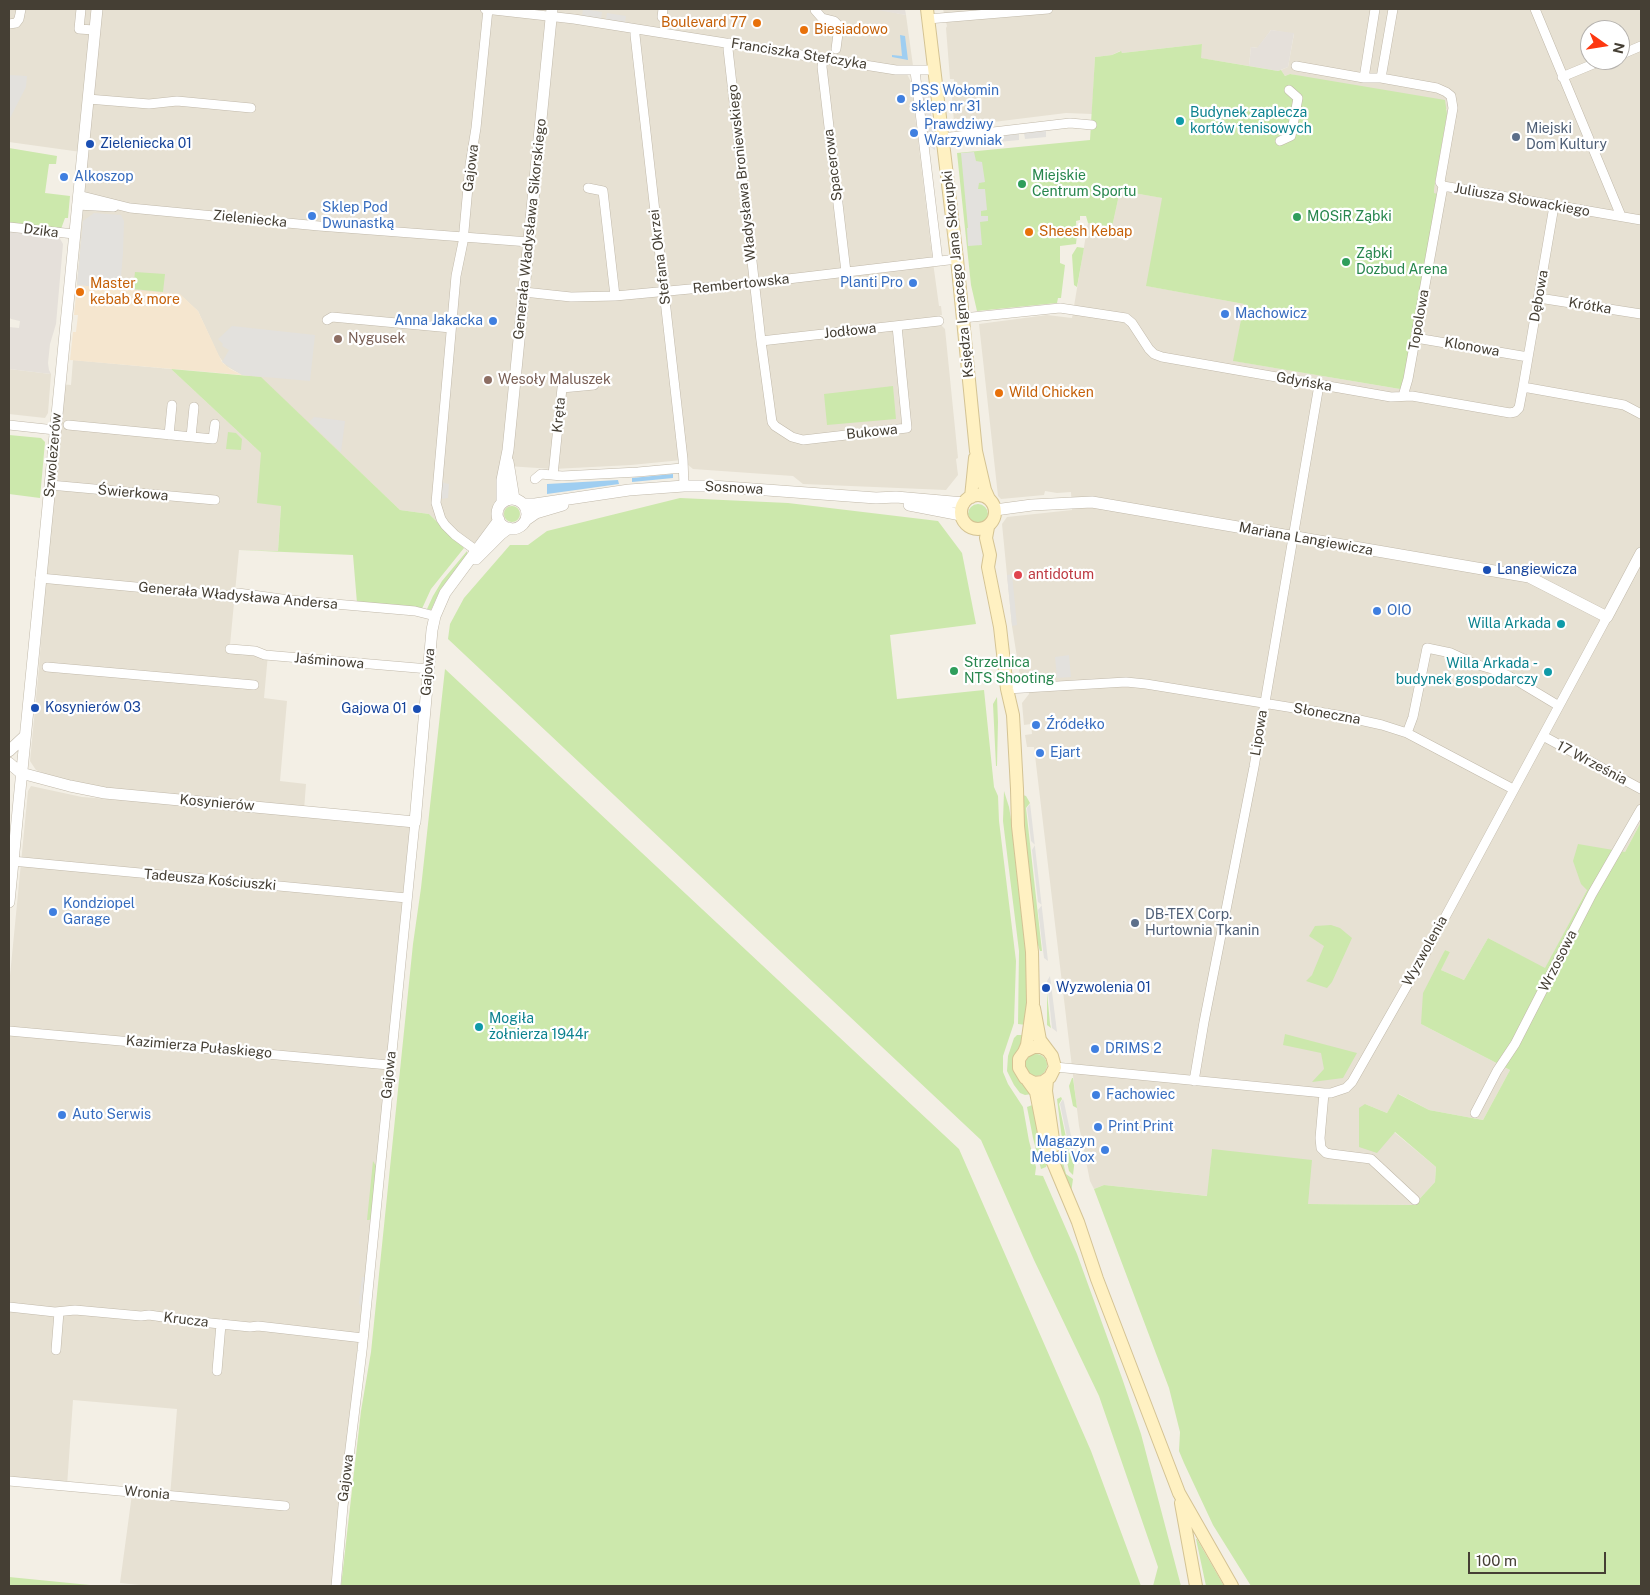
<!DOCTYPE html>
<html>
<head>
<meta charset="utf-8">
<style>
	body { margin:0 }
	#map { position:relative; width:1650px; height:1595px; overflow:hidden; background:#f3efe5; font-family:"Public Sans",sans-serif }
	canvas { display:block }
	.frame { position:absolute; inset:0; border:10px solid #453f34; pointer-events:none }
	.north { position:absolute; left:1580px; top:20px; width:50px; height:50px; box-sizing:border-box; background:#fff; border:1px solid #b5b2ae; border-radius:50%; rotate:103deg; font-size:14px; font-weight:700; line-height:20px; text-align:center; color:#453f34 }
	.north::after { content:''; display:block; margin:auto; width:18px; height:22px; background:#fd3811; clip-path:polygon(50% 0,100% 100%,50% 72%,0 100%) }
	.scale { position:absolute; left:1468px; top:1552px; width:138px; height:22px; box-sizing:border-box; border:2px solid #453f34; border-top:0; padding-left:6px; font-size:15px; line-height:18px; white-space:nowrap; color:#453f34; -webkit-text-stroke:4px #fff; paint-order:stroke }
</style>
</head>
<body>
<div id="map">
<canvas width="1650" height="1595"></canvas>
<div class="frame"></div>
<div class="north">N</div>
<div class="scale">100 m</div>
</div>
<script>
const context = document.querySelector('canvas').getContext('2d');
context.lineJoin = 'round';
function fillPath(path, color) {
  context.fillStyle = color;
  context.fill(path, 'evenodd');
}
function shape(rows) {
  const path = new Path2D();
  for (const r of rows) {
    if (r.length === 3) {
      path.moveTo(r[0] + r[2], r[1]);
      path.arc(r[0], r[1], r[2], 0, 2 * Math.PI);
      continue;
    }
    path.moveTo(r[0], r[1]);
    for (let i = 2; i < r.length; i += 2) path.lineTo(r[i], r[i + 1]);
  }
  return path;
}
function stroke(path, color, width, dash) {
  context.strokeStyle = color;
  context.lineWidth = width;
  context.lineCap = dash ? 'butt' : 'round';
  context.setLineDash(dash || []);
  context.stroke(path);
}
function drawText(font, color, halo, rows, align = 'center') {
  context.font = font + ' "Public Sans",sans-serif';
  context.lineWidth = 4.5;
  context.setLineDash([]);
  context.textBaseline = 'middle';
  context.strokeStyle = halo;
  context.fillStyle = color;
  for (const [text, x, y, turn = 0] of rows) {
    context.save();
    context.translate(x, y);
    context.rotate((+turn || 0) * Math.PI / 180);
    context.textAlign = isNaN(turn) ? turn : align;
    if (halo) context.strokeText(text, 0, 0);
    context.fillText(text, 0, 0);
    context.restore();
  }
}
const residential = shape([
	[9,9,95,9,81,152,9,142],
	[98,9,552,9,504,483,511,512,475,555,464,548,429,514,400,510,261,378,242,375,226,366,218,355,198,311,180,295,77,285],
	[553,9,877,9,906,15,914,73,552,15],
	[943,9,1641,9,1641,822,1625,852,1587,890,1545,969,1488,938,1464,980,1441,970,1450,952,1445,950,1421,1024,1510,1070,1483,1120,1429,1110,1399,1094,1387,1113,1365,1104,1394,1132,1436,1167,1435,1182,1414,1205,1308,1204,1212,1149,1208,1196,1104,1185,1094,1189,1090,1181,1079,1126,1034,747,1027,747,1025,735,1032,734,1031,724,1024,725,1022,703,1029,694,1027,681,1020,676,1012,626,1002,524,1007,517,1072,510,1071,492,1057,493,1045,491,1044,495,1001,499,998,496,979,324,1047,315,1072,318,1088,223,1112,227,1119,195,1122,191,1163,198,1147,286,1244,304,1234,361,1400,389,1447,109,1290,74,1285,76,1281,70,1288,67,1294,34,1271,30,1258,48,1251,47,1249,66,1200,58,1202,44,1122,53,1120,51,1112,55,1095,57,1092,114,1066,113,961,126,954,122,951,85,954,84,954,79,950,79,946,28,947,26],
	[1590,30,1620,30,1620,60,1590,60],
	[553,17,787,57,907,74,911,82,932,255,939,306,941,306,942,315,940,315,942,326,945,329,958,458,956,459,958,475,946,490,803,484,793,476,693,469,682,460,631,465,553,469,507,466],
	[73,360,171,369,261,453,281,506,278,551,239,550,230,645,268,654,264,698,287,701,280,781,306,784,304,810,71,785,36,770,30,761,39,667,60,384,71,385],
	[9,369,51,374,48,413,45,418,9,414],
	[31,786,82,797,414,822,332,1586,150,1586,120,1583,132,1494,170,1497,177,1409,73,1400,67,1486,10,1482,9,1502,9,986,28,791]
]);
const commercial = shape([
	[77,285,180,294,198,311,222,362,230,369,242,375,70,360,73,332,76,332,78,315,74,315]
]);
const industrial = shape([
	[877,9,905,9,906,15,877,10],
	[1271,30,1294,33,1288,67,1278,71,1249,66,1251,47,1257,48],
	[9,231,59,237,63,244,56,324,50,344,48,363,49,370,51,374,9,369,9,327,19,328,20,321,11,319,9,317]
]);
const green = shape([
	[1202,44,1201,58,1278,71,1281,70,1285,76,1290,74,1445,100,1447,114,1434,189,1434,193,1437,194,1407,379,1400,389,1233,361,1244,304,1146,286,1162,198,1122,191,1119,195,1112,227,1088,223,1086,216,1080,216,1080,220,1076,221,1077,235,1076,244,1060,246,1060,263,1065,265,1061,298,1058,298,1057,303,977,311,971,285,957,153,1090,140,1095,57,1112,55,1121,51,1122,53],
	[9,148,57,156,56,164,49,164,45,193,70,196,68,218,65,218,61,229,9,223],
	[1077,247,1084,248,1077,287,1074,285,1072,255],
	[135,272,165,274,163,292,133,289],
	[171,369,261,377,400,510,429,514,464,548,431,589,420,613,357,603,353,555,239,550,278,551,281,506,257,503,261,453],
	[893,386,896,419,827,425,824,394],
	[228,432,236,433,242,439,241,450,226,449],
	[9,435,41,438,45,442,40,498,9,494],
	[680,498,788,503,938,521,962,553,976,624,890,635,897,699,984,690,994,787,998,796,999,821,1016,961,1014,1023,1003,1056,1003,1072,1008,1084,1023,1107,1029,1141,1036,1167,1035,1175,1043,1176,1077,1254,1122,1378,1141,1434,1181,1586,1153,1586,1158,1567,1099,1396,1034,1260,981,1140,448,639,450,624,464,598,510,545,528,545,547,531],
	[978,514,10],
	[512,514,8],
	[467,551,467,555,440,590,431,610,427,609,433,596,442,581],
	[445,669,959,1149,1091,1451,1141,1586,341,1586,361,1411,371,1352,413,944,421,888],
	[997,697,998,722,997,766,996,766,993,704],
	[1004,791,1009,807,1014,837,1028,969,1026,1025,1018,1024,1019,951,1003,821],
	[1023,795,1026,796,1030,803,1026,808,1042,951,1040,951,1037,942,1023,826],
	[1641,822,1641,1586,1251,1586,1213,1525,1184,1463,1179,1451,1180,1432,1169,1388,1094,1189,1104,1185,1207,1196,1212,1149,1312,1160,1308,1204,1414,1205,1435,1182,1436,1167,1395,1132,1377,1153,1359,1147,1359,1108,1365,1104,1387,1113,1398,1094,1429,1110,1483,1120,1510,1070,1421,1024,1423,993,1445,950,1450,952,1441,970,1464,980,1488,938,1545,968,1587,890,1581,884,1573,861,1578,844,1625,852],
	[1331,925,1340,928,1352,938,1332,982,1327,988,1306,981,1312,975,1324,946,1309,936,1315,926],
	[1047,992,1050,1024,1051,1028,1047,1025],
	[1285,1034,1357,1053,1343,1078,1312,1082,1324,1069,1321,1053,1283,1045],
	[1017,1035,1025,1035,1018,1051,1032,1094,1025,1095,1020,1093,1014,1085,1007,1071,1008,1056,1014,1038],
	[1036,1065,11],
	[1072,1078,1073,1078,1077,1108,1073,1106,1069,1086],
	[1061,1097,1062,1099,1059,1104,1069,1152,1074,1155,1075,1158,1073,1175,1069,1171,1062,1139,1057,1099],
	[1035,1104,1048,1161,1046,1167,1041,1169,1033,1138,1027,1107],
	[1058,1143,1066,1174,1073,1179,1071,1193,1063,1174,1056,1145],
	[373,1161,376,1166,371,1219,369,1220,367,1220],
	[1196,1539,1197,1539,1224,1586,1206,1586],
	[9,1577,100,1586,9,1586]
]);
const parking = shape([
	[583,9,602,12,601,19,582,16],
	[607,13,626,16,625,22,606,19],
	[9,75,27,76,26,87,9,120],
	[921,89,929,94,935,150,928,145],
	[1046,131,1046,137,1025,139,1024,133],
	[1019,134,1019,140,998,142,997,136],
	[974,152,976,161,982,162,985,182,979,183,978,189,985,189,987,210,981,211,981,216,988,216,988,221,980,222,982,245,968,246,967,228,968,228,961,153],
	[94,213,121,215,124,221,123,253,120,289,77,285,83,221],
	[232,326,315,335,310,381,242,375,222,362,229,350,222,346,223,344,218,339],
	[314,417,345,421,341,452,309,422],
	[442,481,444,483,449,484,448,498,441,499],
	[1012,574,1017,625,1012,626,1007,575],
	[1069,655,1071,677,1057,678,1055,657],
	[1030,804,1030,803,1048,961,1044,958,1038,910,1042,905,1038,902,1032,850,1035,845,1031,841,1027,808],
	[1050,976,1057,1032,1052,1028,1047,981],
	[1063,1099,1064,1102,1075,1155,1070,1152,1060,1104],
	[362,1277,365,1277,362,1309,359,1303]
]);
const water = shape([
	[900,35,905,36,908,60,892,57,892,55,902,56],
	[673,474,673,478,632,482,632,478],
	[618,480,619,484,547,494,547,484]
]);
const minor = shape([
	[81,9,79,29,94,30],
	[485,9,574,19,896,70,934,70],
	[1535,9,1621,216],
	[815,10,822,18,834,21,839,26,836,49],
	[662,17,663,9],
	[928,19,1048,9],
	[9,24,16,23,19,19,21,9],
	[635,29,635,35,683,459,684,486],
	[729,43,728,49,761,341,772,422,775,426,792,437,803,440,907,428,897,326],
	[1620,55,1641,46],
	[823,58,822,67,846,272],
	[1296,66,1364,78,1381,78,1437,88,1446,92,1451,96,1453,108,1440,182,1443,186,1641,220],
	[915,71,938,261],
	[1562,77,1603,60],
	[1364,78,1375,9],
	[1381,78,1393,9],
	[88,99,149,104,177,101,251,108],
	[942,138,1070,123,1092,125],
	[1280,141,1291,136,1298,98,1289,90],
	[588,188,603,191,615,296],
	[78,195,130,208,319,226,529,242],
	[77,205,114,207],
	[9,227,74,234],
	[524,292,571,297,615,296,754,283,957,259],
	[1539,298,1641,314],
	[963,318,1060,308,1126,318,1132,323,1149,349,1154,354,1162,357,1391,397,1412,396,1510,413,1515,412,1519,408,1523,387,1624,405,1641,414],
	[327,320,332,317,451,328],
	[1416,338,1528,357],
	[761,341,939,321],
	[1523,387,1554,206],
	[1403,396,1408,379,1443,186],
	[9,425,55,430],
	[68,425,213,439,215,424],
	[169,435,172,405],
	[191,437,194,407],
	[553,475,562,388,594,385],
	[535,479,541,474,562,476,638,472,682,468],
	[50,485,215,500],
	[481,554,455,535,445,525,441,519,436,503,456,276,463,242,470,165,476,128,488,9],
	[40,578,231,596,238,593,289,600,415,611,435,616],
	[230,649,255,651,265,655,429,669],
	[47,667,254,685],
	[1007,689,1126,682,1146,684,1337,715,1382,725,1407,733,1513,789],
	[1407,733,1413,717,1427,648,1451,653,1475,664,1492,669,1509,676,1559,706],
	[1543,736,1641,789],
	[12,861,407,898],
	[9,1031,389,1065],
	[1055,1067,1324,1093,1331,1093,1346,1088,1352,1082,1429,947,1607,617],
	[1194,1081,1204,1022,1254,767,1319,385],
	[1324,1093,1320,1138,1321,1148,1326,1153,1331,1154,1371,1159,1415,1200],
	[1475,1113,1497,1071,1515,1044,1592,894,1641,809],
	[9,1307,55,1312,75,1310,141,1316,149,1315,191,1321,250,1327,258,1326,363,1338],
	[56,1350,59,1312],
	[217,1371,221,1324],
	[9,1481,285,1506],
	[336,1586,343,1506,362,1351,415,822]
]);
const tertiary = shape([
	[508,462,514,499],
	[512,514,15],
	[502,503,502,480,508,450,552,9],
	[524,504,535,504,629,490,684,486,712,486,876,498,896,497,964,503],
	[909,505,961,515],
	[995,510,1032,505,1092,502,1529,577,1607,617,1641,553],
	[526,520,536,513,563,505],
	[476,559,501,534,509,528],
	[9,751,25,736],
	[9,763,21,773,70,786,105,793,415,822,432,630,435,616,445,593,499,520],
	[9,902,97,9]
]);
const secondary = shape([
	[927,9,957,259,976,451,985,490,989,499],
	[978,512,17],
	[971,497,975,458],
	[988,527,986,538,990,555,988,567,1000,627,1007,689,1013,715,1017,789,1018,826,1032,952,1033,1003,1027,1045,1024,1052],
	[1034,1008,1040,1040,1052,1056,1055,1067,1050,1077,1043,1082,1034,1083,1025,1078,1019,1068,1019,1059,1024,1052,1034,1047,1041,1047,1047,1050],
	[1047,1080,1046,1091,1054,1146],
	[1028,1081,1036,1092,1047,1148,1078,1222,1097,1279,1179,1493,1232,1586],
	[1181,1503,1196,1586]
]);
const markers = [
	[757,23,5,"#e8710a"],
	[804,30,5,"#e8710a"],
	[901,99,5,"#3f7fe0"],
	[1180,121,5,"#0f9aa8"],
	[914,133,5,"#3f7fe0"],
	[1516,137,5,"#5c6f8a"],
	[90,144,5,"#1a4fb4"],
	[64,177,5,"#3f7fe0"],
	[1022,184,5,"#2e9e5b"],
	[312,216,5,"#3f7fe0"],
	[1297,217,5,"#2e9e5b"],
	[1029,232,5,"#e8710a"],
	[1346,262,5,"#2e9e5b"],
	[913,283,5,"#3f7fe0"],
	[80,292,5,"#e8710a"],
	[1225,314,5,"#3f7fe0"],
	[493,321,5,"#3f7fe0"],
	[338,339,5,"#8d6e63"],
	[488,380,5,"#8d6e63"],
	[999,393,5,"#e8710a"],
	[1487,570,5,"#1a4fb4"],
	[1018,575,5,"#e0444e"],
	[1377,611,5,"#3f7fe0"],
	[1561,624,5,"#0f9aa8"],
	[954,671,5,"#2e9e5b"],
	[1548,672,5,"#0f9aa8"],
	[35,708,5,"#1a4fb4"],
	[417,709,5,"#1a4fb4"],
	[1036,725,5,"#3f7fe0"],
	[1040,753,5,"#3f7fe0"],
	[53,912,5,"#3f7fe0"],
	[1135,923,5,"#5c6f8a"],
	[1046,988,5,"#1a4fb4"],
	[479,1027,5,"#0f9aa8"],
	[1095,1049,5,"#3f7fe0"],
	[1096,1095,5,"#3f7fe0"],
	[62,1115,5,"#3f7fe0"],
	[1098,1127,5,"#3f7fe0"],
	[1105,1150,5,"#3f7fe0"]
];
const foodNames = [
	["Boulevard 77",747,23,"right"],
	["Biesiadowo",814,30],
	["Sheesh Kebap",1039,232],
	["Master",90,284],
	["kebab & more",90,300],
	["Wild Chicken",1009,393]
];
const streetNames = [
	["Franciszka Stefczyka",799,54,9],
	["Spacerowa",833,165,-97],
	["Gajowa",471,168,-83],
	["Władysława Broniewskiego",742,173,-96],
	["Juliusza Słowackiego",1522,200,10],
	["Zieleniecka",250,219,6],
	["Generała Władysława Sikorskiego",530,229,-84],
	["Dzika",41,231,7],
	["Stefana Okrzei",660,257,-97],
	["Księdza Ignacego Jana Skorupki",958,274,-96],
	["Rembertowska",741,284,-6],
	["Dębowa",1539,296,-80],
	["Krótka",1590,306,9],
	["Topolowa",1419,320,-80],
	["Jodłowa",850,331,-6],
	["Klonowa",1472,347,10],
	["Gdyńska",1304,382,10],
	["Kręta",559,415,-84],
	["Bukowa",872,432,-6],
	["Szwoleżerów",53,455,-85],
	["Sosnowa",734,488,3],
	["Świerkowa",133,493,5],
	["Mariana Langiewicza",1306,539,10],
	["Generała Władysława Andersa",238,596,5],
	["Jaśminowa",329,661,5],
	["Gajowa",428,672,-85],
	["Słoneczna",1327,714,10],
	["Lipowa",1259,733,-81],
	["17 Września",1592,763,28],
	["Kosynierów",217,803,5],
	["Tadeusza Kościuszki",210,880,5],
	["Wyzwolenia",1425,951,-61],
	["Wrzosowa",1558,961,-63],
	["Kazimierza Pułaskiego",199,1047,5],
	["Gajowa",389,1075,-84],
	["Krucza",186,1320,7],
	["Gajowa",346,1478,-83],
	["Wronia",147,1493,5]
];
const shopNames = [
	["PSS Wołomin",911,91],
	["sklep nr 31",911,107],
	["Prawdziwy",924,125],
	["Warzywniak",924,141],
	["Alkoszop",74,177],
	["Sklep Pod",322,208],
	["Dwunastką",322,224],
	["Planti Pro",903,283,"right"],
	["Machowicz",1235,314],
	["Anna Jakacka",483,321,"right"],
	["OIO",1387,611],
	["Źródełko",1046,725],
	["Ejart",1050,753],
	["Kondziopel",63,904],
	["Garage",63,920],
	["DRIMS 2",1105,1049],
	["Fachowiec",1106,1095],
	["Auto Serwis",72,1115],
	["Print Print",1108,1127],
	["Magazyn",1095,1142,"right"],
	["Mebli Vox",1095,1158,"right"]
];
const cultureNames = [
	["Budynek zaplecza",1190,113],
	["kortów tenisowych",1190,129],
	["Willa Arkada",1551,624,"right"],
	["Willa Arkada -",1538,664,"right"],
	["budynek gospodarczy",1538,680,"right"],
	["Mogiła",489,1019],
	["żołnierza 1944r",489,1035]
];
const serviceNames = [
	["Miejski",1526,129],
	["Dom Kultury",1526,145],
	["DB-TEX Corp.",1145,915],
	["Hurtownia Tkanin",1145,931]
];
const transitNames = [
	["Zieleniecka 01",100,144],
	["Langiewicza",1497,570],
	["Kosynierów 03",45,708],
	["Gajowa 01",407,709,"right"],
	["Wyzwolenia 01",1056,988]
];
const leisureNames = [
	["Miejskie",1032,176],
	["Centrum Sportu",1032,192],
	["MOSiR Ząbki",1307,217],
	["Ząbki",1356,254],
	["Dozbud Arena",1356,270],
	["Strzelnica",964,663],
	["NTS Shooting",964,679]
];
const educationNames = [
	["Nygusek",348,339],
	["Wesoły Maluszek",498,380]
];
const healthNames = [
	["antidotum",1028,575]
];
fillPath(residential, '#e7e1d3');
fillPath(commercial, '#f5e6cf');
fillPath(industrial, '#e5e0da');
fillPath(green, '#cce8ac');
fillPath(parking, '#e3e1dd');
fillPath(water, '#9fcef1');
stroke(minor, '#c1b9aa', 10);
stroke(tertiary, '#c1b9aa', 12);
stroke(secondary, '#d4c393', 14);
stroke(minor, '#fff', 9);
stroke(tertiary, '#fff', 11);
stroke(secondary, '#fff1c2', 12);
for (const [x, y, r, color] of markers) {
  const dot = new Path2D();
  dot.arc(x, y, r, 0, 2 * Math.PI);
  context.fillStyle = color;
  context.fill(dot);
  stroke(dot, '#fff', 2);
}
drawText('14px', '#c56008', '#fff', foodNames, 'left');
drawText('14px', '#453f34', '#fff', streetNames);
drawText('14px', '#366cbe', '#fff', shopNames, 'left');
drawText('14px', '#0d838f', '#fff', cultureNames, 'left');
drawText('14px', '#4e5e75', '#fff', serviceNames, 'left');
drawText('14px', '#164399', '#fff', transitNames, 'left');
drawText('14px', '#27864d', '#fff', leisureNames, 'left');
drawText('14px', '#785e54', '#fff', educationNames, 'left');
drawText('14px', '#be3a42', '#fff', healthNames, 'left');
</script>
</body>
</html>
